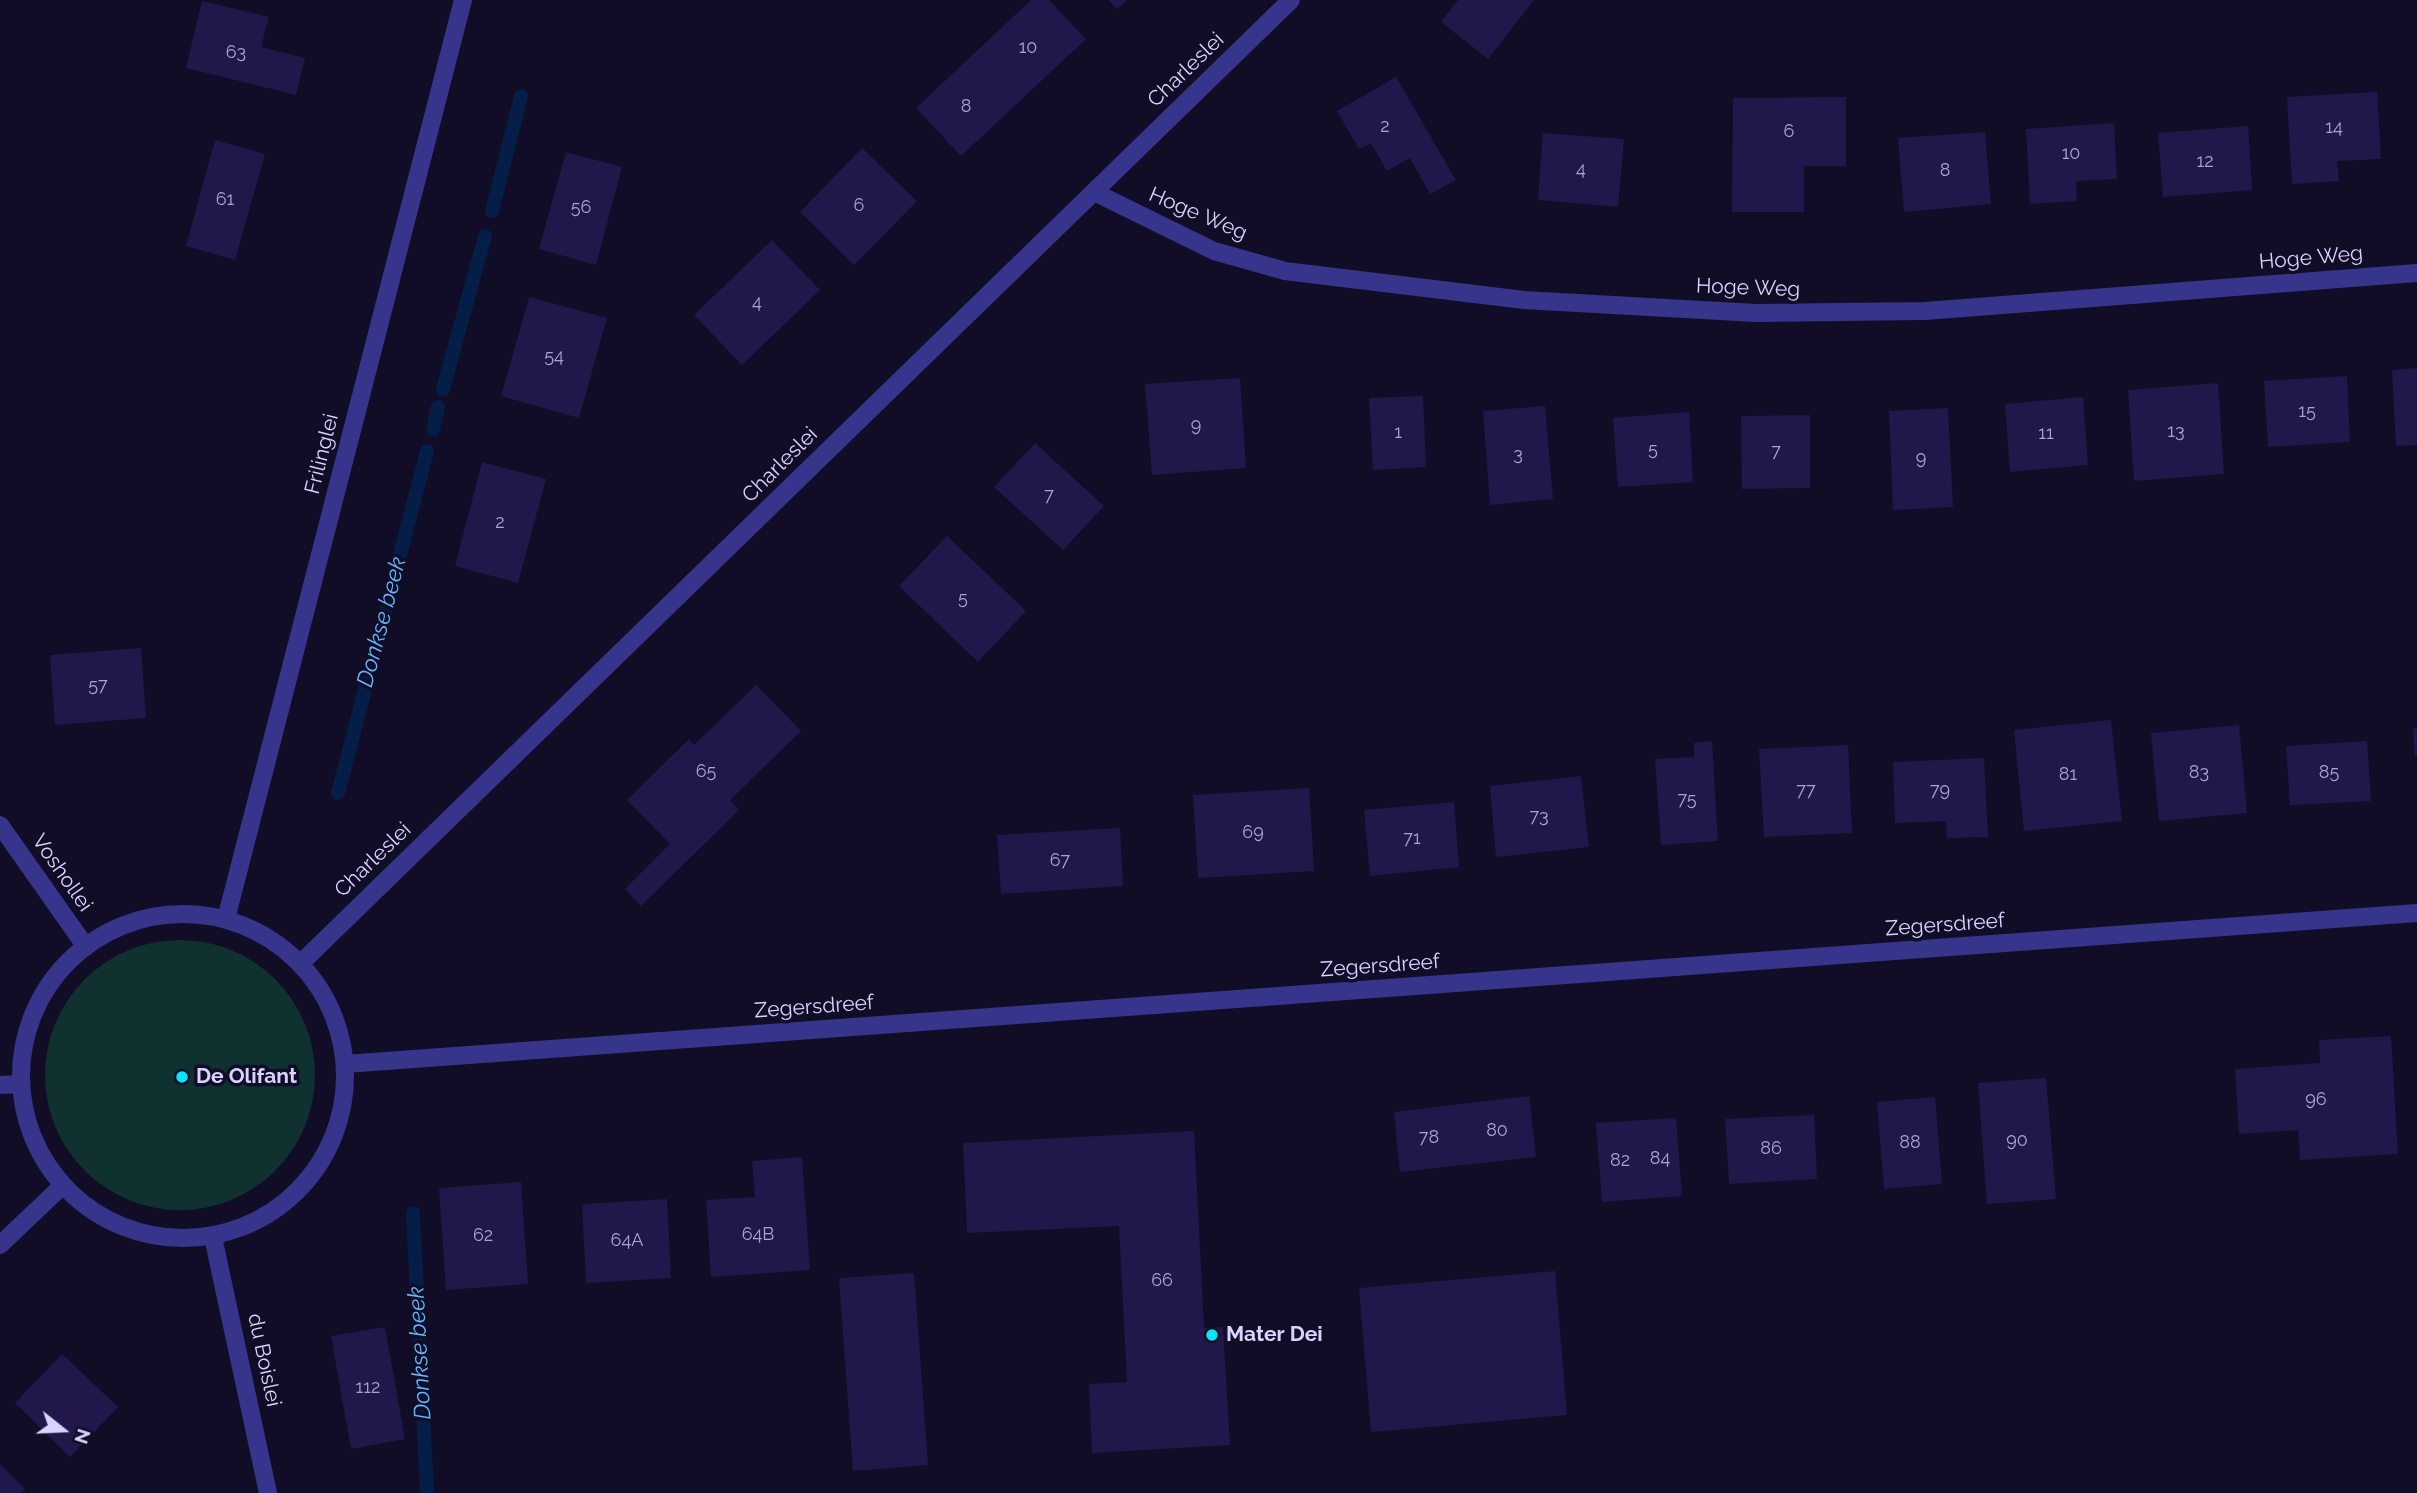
<!DOCTYPE html>
<html>
<head>
<meta charset="utf-8">
<style>
	body { margin:0 }
	#map { position:relative; width:2417px; height:1493px; overflow:hidden; background:#110d27; font-family:Raleway,sans-serif }
	canvas { display:block }
	.north { position:absolute; left:28px; top:1395px; width:70px; height:70px; -webkit-text-stroke:5px #110d27; paint-order:stroke; rotate:108deg; font-size:19px; font-weight:700; line-height:28px; text-align:center; color:#d8d3ff }
	.north::after { content:''; display:block; margin:auto; width:24px; height:32px; background:#d8d3ff; clip-path:polygon(50% 0,100% 100%,50% 72%,0 100%) }
</style>
</head>
<body>
<div id="map">
<canvas width="2417" height="1493"></canvas>
<div class="north">N</div>
</div>
<script>
const context = document.querySelector('canvas').getContext('2d');
context.lineJoin = 'round';
function fillPath(path, color) {
  context.fillStyle = color;
  context.fill(path, 'evenodd');
}
function shape(rows) {
  const path = new Path2D();
  for (const r of rows) {
    if (r.length === 3) {
      path.moveTo(r[0] + r[2], r[1]);
      path.arc(r[0], r[1], r[2], 0, 2 * Math.PI);
      continue;
    }
    path.moveTo(r[0], r[1]);
    for (let i = 2; i < r.length; i += 2) path.lineTo(r[i], r[i + 1]);
  }
  return path;
}
function stroke(path, color, width, dash) {
  context.strokeStyle = color;
  context.lineWidth = width;
  context.lineCap = dash ? 'butt' : 'round';
  context.setLineDash(dash || []);
  context.stroke(path);
}
function drawText(font, color, halo, rows, align = 'center') {
  context.font = font + ' Raleway,sans-serif';
  context.lineWidth = 7;
  context.setLineDash([]);
  context.textBaseline = 'middle';
  context.strokeStyle = halo;
  context.fillStyle = color;
  for (const [text, x, y, turn = 0] of rows) {
    context.save();
    context.translate(x, y);
    context.rotate((+turn || 0) * Math.PI / 180);
    context.textAlign = isNaN(turn) ? turn : align;
    if (halo) context.strokeText(text, 0, 0);
    context.fillText(text, 0, 0);
    context.restore();
  }
}
const green = shape([
	[180,1075,135]
]);
const stream = shape([
	[492,211,521,96],
	[443,389,485,236],
	[433,429,438,407],
	[338,793,427,451],
	[413,1213,427,1493]
]);
const building = shape([
	[1031,0,1049,0,1086,39,961,156,916,108],
	[1108,0,1127,0,1117,9],
	[1458,0,1534,0,1488,59,1441,22],
	[202,1,269,17,261,47,305,58,296,95,186,68],
	[1396,77,1456,180,1430,194,1410,158,1387,171,1371,143,1359,149,1337,111],
	[2377,92,2381,159,2337,161,2339,181,2292,184,2287,97],
	[1846,97,1846,166,1804,166,1804,212,1732,212,1733,98],
	[2114,123,2117,179,2076,181,2077,201,2030,204,2026,129],
	[2248,126,2252,190,2163,197,2158,133],
	[1985,132,1991,204,1904,212,1898,138],
	[1543,133,1624,139,1618,207,1538,200],
	[215,140,265,154,235,260,186,246],
	[862,148,917,201,854,265,800,212],
	[566,152,622,167,596,265,539,249],
	[772,240,820,290,742,365,694,315],
	[529,297,607,318,579,418,501,396],
	[2417,368,2417,445,2396,446,2392,370],
	[2347,376,2350,442,2268,447,2264,381],
	[1240,378,1246,468,1152,475,1145,384],
	[2218,383,2224,474,2134,481,2128,390],
	[1423,396,1426,467,1373,470,1369,398],
	[2083,397,2088,465,2010,472,2005,404],
	[1545,406,1553,499,1490,505,1483,411],
	[1948,408,1953,507,1893,510,1889,411],
	[1689,412,1693,482,1618,487,1613,418],
	[1810,415,1810,488,1742,489,1741,416],
	[1035,443,1104,506,1063,550,994,487],
	[482,462,546,479,518,583,455,566],
	[947,536,1026,611,978,662,899,586],
	[141,648,146,718,55,725,50,655],
	[756,685,801,731,730,800,739,810,641,906,625,889,670,844,627,800,689,739,694,745],
	[2111,720,2122,821,2024,831,2014,730],
	[2239,725,2247,813,2159,821,2151,733],
	[2417,728,2417,756,2415,756,2413,729],
	[1712,741,1718,841,1661,845,1655,759,1694,757,1694,743],
	[2367,741,2371,801,2290,805,2286,746],
	[1848,745,1852,833,1764,837,1759,749],
	[1984,758,1988,837,1947,838,1946,821,1895,823,1893,762],
	[1581,776,1589,847,1496,857,1490,786],
	[1309,788,1314,871,1198,878,1193,795],
	[1454,802,1459,867,1370,876,1364,810],
	[1120,828,1123,886,1001,894,997,835],
	[2391,1036,2398,1154,2300,1160,2298,1130,2239,1134,2235,1069,2320,1063,2319,1040],
	[2046,1078,2056,1199,1987,1204,1978,1083],
	[1529,1096,1536,1157,1400,1172,1394,1112],
	[1935,1097,1942,1184,1884,1189,1877,1102],
	[1814,1115,1817,1179,1729,1184,1725,1119],
	[1676,1118,1682,1196,1602,1202,1596,1123],
	[1194,1131,1204,1328,1223,1327,1230,1445,1092,1453,1089,1384,1127,1382,1119,1226,967,1233,963,1143],
	[802,1157,810,1270,711,1277,706,1200,755,1197,752,1161],
	[521,1182,528,1284,446,1290,439,1188],
	[667,1199,671,1278,586,1283,582,1204],
	[1555,1271,1567,1415,1371,1432,1359,1288],
	[914,1273,928,1465,853,1471,839,1278],
	[385,1327,405,1439,351,1449,331,1336],
	[62,1354,118,1407,70,1457,15,1403],
	[0,1464,25,1489,21,1493,0,1493]
]);
const minor = shape([
	[1094,192,1214,251,1285,271,1524,300,1756,313,1925,311,2417,273],
	[0,825,86,947],
	[183,1076,162],
	[226,919,463,0],
	[301,963,1291,0],
	[345,1064,2417,913],
	[0,1085,20,1084],
	[213,1237,268,1493],
	[0,1245,62,1186]
]);
const markers = [
	[182,1077,7,"#00e7fe"],
	[1212,1335,7,"#00e7fe"]
];
const numberNames = [
	["10",1028,48],
	["63",236,53],
	["8",966,107],
	["2",1385,127],
	["14",2334,128],
	["6",1789,132],
	["10",2071,154],
	["12",2205,162],
	["4",1581,170],
	["8",1945,171],
	["61",225,200],
	["6",859,206],
	["56",581,208],
	["4",757,303],
	["54",554,357],
	["15",2307,412],
	["9",1196,426],
	["13",2176,432],
	["1",1398,433],
	["11",2046,434],
	["5",1653,450],
	["7",1776,452],
	["3",1518,455],
	["9",1921,459],
	["7",1049,496],
	["2",500,523],
	["5",963,599],
	["57",98,686],
	["65",706,772],
	["83",2199,773],
	["85",2329,773],
	["81",2068,775],
	["77",1806,791],
	["79",1940,791],
	["75",1687,800],
	["73",1539,817],
	["69",1253,833],
	["71",1412,839],
	["67",1060,861],
	["96",2316,1100],
	["80",1497,1131],
	["78",1429,1138],
	["90",2017,1141],
	["88",1910,1143],
	["86",1771,1149],
	["84",1660,1159],
	["82",1620,1161],
	["64B",758,1235],
	["62",483,1236],
	["64A",627,1241],
	["66",1162,1281],
	["112",368,1388]
];
const streetNames = [
	["Charleslei",1186,70,-44],
	["Hoge Weg",1198,214,23],
	["Hoge Weg",2311,258,-5],
	["Hoge Weg",1748,288,2],
	["Frilinglei",322,454,-76],
	["Charleslei",780,465,-45],
	["Charleslei",373,860,-44],
	["Voshollei",62,873,55],
	["Zegersdreef",1945,925,-4],
	["Zegersdreef",1380,966,-4],
	["Zegersdreef",814,1007,-4],
	["du Boislei",264,1360,78]
];
const poiNames = [
	["De Olifant",196,1077],
	["Mater Dei",1226,1335]
];
const waterNames = [
	["Donkse beek",382,622,-75],
	["Donkse beek",420,1353,-93]
];
fillPath(green, '#0f3230');
stroke(stream, '#051e48', 14);
fillPath(building, '#21174a');
stroke(minor, '#36348b', 18);
for (const [x, y, r, color] of markers) {
  const dot = new Path2D();
  dot.arc(x, y, r, 0, 2 * Math.PI);
  context.fillStyle = color;
  context.fill(dot);
  stroke(dot, '#110d27', 2.5);
}
drawText('18px', '#aaa4d2', null, numberNames);
drawText('21px', '#d8d3ff', '#110d27', streetNames);
drawText('bold 21px', '#d8d3ff', '#110d27', poiNames, 'left');
drawText('italic 23px', '#61b7ff', '#110d27', waterNames);
</script>
</body>
</html>
